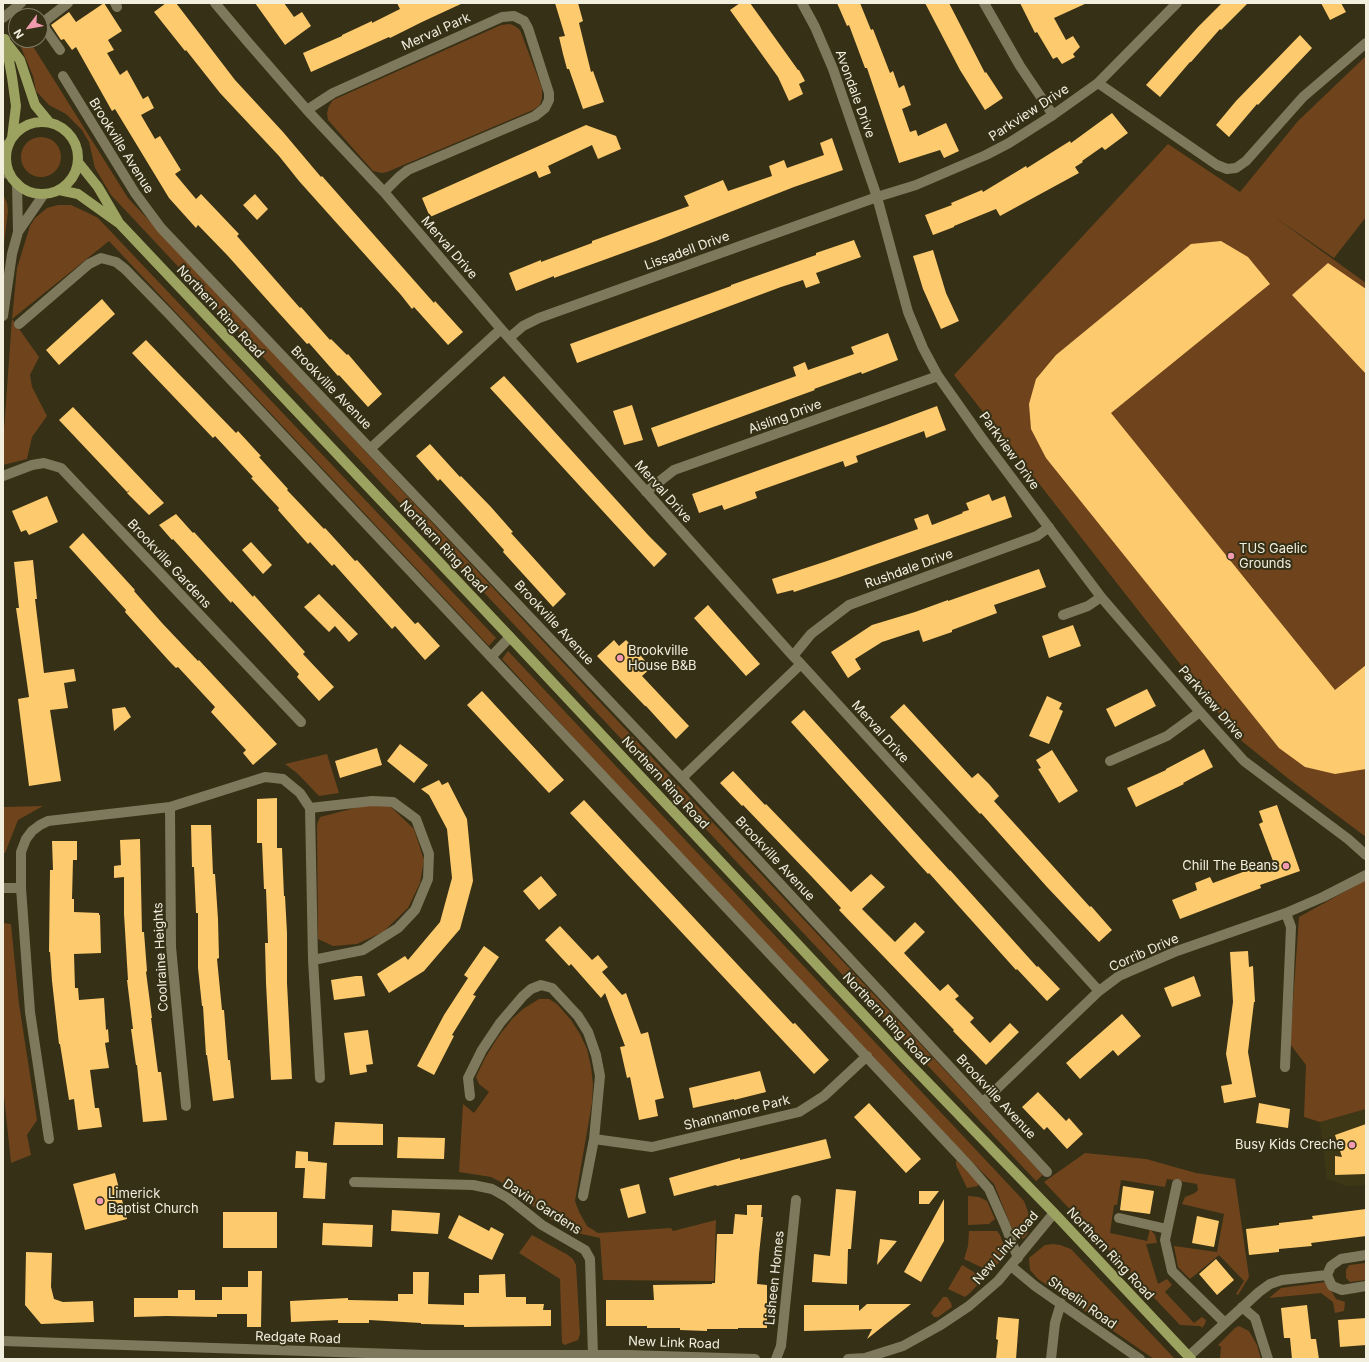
<!DOCTYPE html>
<html>
<head>
<meta charset="utf-8">
<style>
	body { margin:0 }
	#map { position:relative; width:1369px; height:1362px; overflow:hidden; background:#353016; font-family:Inter,sans-serif }
	canvas { display:block }
	.frame { position:absolute; inset:0; border:4px solid #f2efdf; pointer-events:none }
	.north { position:absolute; left:8px; top:8px; width:40px; height:40px; box-sizing:border-box; background:#353016; border:1px solid #817c66; border-radius:50%; rotate:238deg; font-size:11px; font-weight:700; line-height:16px; text-align:center; color:#f2efdf }
	.north::after { content:''; display:block; margin:auto; width:14px; height:18px; background:#f29aae; clip-path:polygon(50% 0,100% 100%,50% 72%,0 100%) }
</style>
</head>
<body>
<div id="map">
<canvas width="1369" height="1362"></canvas>
<div class="frame"></div>
<div class="north">N</div>
</div>
<script>
const context = document.querySelector('canvas').getContext('2d');
context.lineJoin = 'round';
function fillPath(path, color) {
  context.fillStyle = color;
  context.fill(path, 'evenodd');
}
function shape(rows) {
  const path = new Path2D();
  for (const r of rows) {
    if (r.length === 3) {
      path.moveTo(r[0] + r[2], r[1]);
      path.arc(r[0], r[1], r[2], 0, 2 * Math.PI);
      continue;
    }
    path.moveTo(r[0], r[1]);
    for (let i = 2; i < r.length; i += 2) path.lineTo(r[i], r[i + 1]);
  }
  return path;
}
function stroke(path, color, width, dash) {
  context.strokeStyle = color;
  context.lineWidth = width;
  context.lineCap = dash ? 'butt' : 'round';
  context.setLineDash(dash || []);
  context.stroke(path);
}
function drawText(font, color, halo, rows, align = 'center') {
  context.font = font + ' Inter,sans-serif';
  context.lineWidth = 4;
  context.setLineDash([]);
  context.textBaseline = 'middle';
  context.strokeStyle = halo;
  context.fillStyle = color;
  for (const [text, x, y, turn = 0] of rows) {
    context.save();
    context.translate(x, y);
    context.rotate((+turn || 0) * Math.PI / 180);
    context.textAlign = isNaN(turn) ? turn : align;
    if (halo) context.strokeText(text, 0, 0);
    context.fillText(text, 0, 0);
    context.restore();
  }
}
const built = shape([
	[1366,1109,1366,1185,1347,1186,1327,1179,1320,1122]
]);
const green = shape([
	[510,24,515,26,520,30,542,88,542,98,540,105,533,110,387,172,382,173,373,171,328,120,327,113,329,106,333,100,501,25],
	[18,40,29,40,128,198,1043,1175,1036,1181,111,195,95,168,89,142,82,130,66,114,49,105,36,91,33,76],
	[1366,56,1366,217,1334,258,1273,216,1366,283,1366,837,1290,780,1238,738,954,375,1168,144,1240,192,1298,121],
	[41,157,20],
	[3,194,7,203,8,211,3,252],
	[58,205,71,205,84,211,98,218,496,638,489,646,109,241,12,319,39,357,30,375,32,387,47,416,32,437,27,459,3,465,3,443,12,319,17,268,30,226,35,218,47,208],
	[508,651,1024,1201,1028,1212,1030,1225,1027,1235,1024,1238,1019,1240,1015,1236,994,1184,867,1056,777,961,502,659],
	[327,754,339,793,319,796,297,773,285,764],
	[370,804,390,806,414,829,424,860,420,883,408,908,383,932,357,944,333,946,318,939,317,824,320,817],
	[43,806,18,820,5,853,3,853,4,807],
	[1366,880,1366,1109,1320,1122,1304,1117,1306,1065,1290,1044,1299,917],
	[3,923,11,924,19,1004,37,1120,27,1135,31,1155,11,1163,3,1086],
	[539,999,549,999,557,1004,571,1020,580,1034,587,1049,591,1067,593,1084,592,1103,575,1201,579,1212,587,1226,598,1233,671,1228,673,1231,716,1220,714,1281,603,1280,600,1238,577,1233,550,1219,501,1182,491,1177,459,1172,463,1104,474,1113,489,1092,479,1084,476,1077,485,1058,498,1037,512,1019,523,1009],
	[1085,1153,1146,1159,1196,1173,1235,1179,1249,1277,1238,1295,1236,1294,1244,1281,1219,1255,1190,1279,1178,1267,1174,1246,1217,1252,1224,1214,1182,1204,1185,1197,1195,1193,1198,1190,1197,1184,1167,1179,1165,1187,1121,1180,1117,1205,1114,1205,1110,1233,1147,1241,1150,1229,1155,1235,1157,1243,1146,1244,1158,1284,1167,1279,1172,1285,1165,1292,1194,1323,1202,1317,1206,1320,1205,1324,1202,1328,1200,1326,1180,1325,1044,1182],
	[956,1160,978,1182,978,1186,967,1188,956,1165],
	[968,1196,979,1197,987,1201,995,1219,989,1224,968,1225],
	[969,1231,997,1231,1000,1235,1006,1250,1001,1260,995,1267,987,1270,964,1259,968,1246],
	[532,1235,568,1255,573,1259,576,1265,580,1334,578,1340,570,1343,565,1345,562,1343,560,1279,519,1253],
	[1053,1244,1060,1245,1071,1249,1175,1359,1154,1359,1038,1279,1030,1270,1029,1258,1045,1245],
	[1366,1263,1366,1280,1350,1282,1346,1278,1346,1270,1349,1265],
	[962,1265,984,1278,970,1293,965,1297,948,1289],
	[1326,1282,1336,1299,1345,1302,1344,1311,1335,1313,1333,1302,1321,1293,1269,1298,1281,1288],
	[943,1297,947,1297,951,1303,952,1307,938,1317,934,1317,931,1313],
	[1239,1326,1249,1331,1257,1345,1261,1359,1220,1359,1221,1347,1218,1345,1235,1328]
]);
const building = shape([
	[104,3,122,31,108,40,114,50,107,53,120,75,127,70,143,99,148,96,154,108,141,115,155,139,160,136,181,170,175,174,196,199,201,194,239,234,237,236,300,308,301,307,330,340,331,339,347,355,348,354,382,394,368,407,339,375,338,376,309,343,307,344,278,312,228,256,198,225,196,228,169,198,115,109,112,111,76,47,72,50,64,39,61,40,51,25,69,12,76,22],
	[166,3,176,3,235,80,283,132,321,177,322,176,434,303,435,301,463,332,448,345,414,307,412,309,401,295,299,181,279,156,220,93,186,50,185,51,154,12],
	[255,3,284,3,294,17,302,12,311,26,285,45],
	[397,3,463,3,422,22,390,38,389,37,311,72,303,53,342,36,342,35,372,21,372,23,400,9],
	[555,3,578,3,583,21,579,23,591,72,593,71,604,102,583,109,569,69,567,69,563,54,559,37,565,36],
	[740,3,750,3,798,70,799,70,805,81,799,84,803,94,789,101,778,77,730,10],
	[837,3,860,3,871,30,873,29,890,73,893,71,899,88,904,85,911,105,902,109,910,132,916,130,918,136,946,123,959,151,944,158,940,150,899,163,867,68,865,68,849,25,847,26],
	[925,3,949,3,985,73,986,72,1003,98,985,110,960,70],
	[1020,3,1087,3,1054,18,1066,40,1073,36,1080,47,1073,54,1075,57,1062,64,1057,57,1053,59,1040,37,1037,32,1035,33],
	[1222,3,1248,3,1221,30,1220,29,1191,62,1190,62,1160,97,1146,85,1198,27],
	[1321,3,1341,3,1346,12,1330,20],
	[1300,35,1312,48,1258,105,1257,104,1229,137,1216,125,1236,101],
	[1112,113,1128,133,1105,150,1102,147,1082,161,1083,162,1075,167,1079,173,1000,216,996,209,954,226,954,227,933,235,925,215,952,205,951,203,982,190,983,192,1026,166,1027,168,1070,141,1071,143],
	[586,125,616,136,621,149,598,159,592,145,548,166,551,173,539,178,536,171,430,217,422,198],
	[832,138,843,170,794,187,656,241,554,278,554,276,516,291,509,273,541,260,541,262,592,243,592,241,689,206,684,196,723,180,728,191,772,176,769,166,784,160,787,168,824,155,820,143],
	[255,194,268,209,257,220,243,205],
	[854,240,861,257,816,273,820,283,806,288,803,280,781,287,577,363,570,344,731,286,731,285,816,255,816,253],
	[1221,241,1248,257,1270,284,1111,413,1335,690,1366,665,1366,769,1335,774,1305,767,1279,748,1046,458,1031,429,1029,404,1036,379,1056,355,1191,244],
	[933,250,946,293,959,321,941,329,923,289,913,256],
	[1328,263,1366,289,1366,374,1292,295],
	[102,299,115,314,59,365,46,350],
	[888,333,898,360,862,374,861,372,814,389,815,390,658,447,651,428,796,376,793,367,805,362,808,370,854,354,851,347],
	[146,340,236,433,238,431,261,456,259,457,288,489,287,490,324,529,325,528,355,561,357,560,415,624,418,622,440,646,425,660,395,626,392,629,334,564,332,566,310,542,308,544,278,510,279,508,251,478,253,477,215,436,213,438,132,353],
	[504,376,649,536,667,554,654,567,490,388],
	[632,405,643,440,624,445,613,411],
	[937,406,946,430,926,438,924,431,856,456,858,462,845,467,843,461,755,492,757,498,724,510,722,505,699,513,692,494,886,425],
	[73,407,164,503,149,515,127,493,130,490,127,492,59,420],
	[430,444,460,477,461,476,491,507,513,532,511,533,566,594,553,607,503,552,504,550,470,512,440,479,438,481,416,456],
	[989,494,992,501,1005,496,1012,517,837,578,794,592,793,590,777,594,772,579,827,561,918,529,914,519,928,514,932,525,963,513,962,512,969,510,966,503],
	[47,496,58,522,29,535,26,530,21,532,12,511],
	[176,514,193,533,194,532,253,597,254,595,305,652,303,654,334,687,319,701,297,677,299,674,269,641,232,601,231,603,173,539,172,540,159,525],
	[83,533,135,590,134,591,162,623,198,661,199,660,277,744,253,765,243,753,246,750,211,712,215,707,178,667,176,668,170,662,125,612,126,610,69,547],
	[251,542,272,565,263,574,242,550],
	[33,560,37,599,35,599,44,673,74,669,76,681,64,683,68,708,50,710,61,781,29,786,18,699,29,697,16,608,19,608,14,562],
	[1039,569,1046,587,994,605,997,613,952,630,952,632,923,642,919,630,882,642,855,659,861,669,848,678,831,652,872,625,915,612,948,600,948,601],
	[319,594,358,634,349,642,335,626,329,632,304,607],
	[708,605,760,664,746,676,694,618],
	[1073,625,1081,646,1049,658,1042,636],
	[614,640,619,646,626,640,641,656,651,668,642,676,689,726,676,739,646,706,645,706,597,656],
	[1147,689,1156,706,1115,727,1106,709],
	[482,691,564,780,549,793,467,705],
	[1047,696,1062,703,1059,709,1063,711,1049,744,1029,736],
	[904,704,972,778,978,773,989,784,999,796,994,801,1090,907,1091,906,1112,930,1099,942,1047,887,981,813,980,814,890,717],
	[125,707,131,717,114,731,112,709],
	[804,710,950,871,950,870,1037,967,1038,966,1060,989,1047,1001,1017,969,1016,970,929,873,928,874,918,863,791,722],
	[400,744,428,765,414,783,387,761],
	[377,748,382,765,340,778,335,761],
	[1204,749,1213,767,1183,783,1184,784,1136,807,1127,788,1166,770,1166,769],
	[1052,750,1078,791,1059,803,1038,769,1041,768,1036,760],
	[733,771,765,805,766,804,851,892,871,874,885,887,862,909,895,942,915,922,925,932,904,953,940,991,948,984,959,996,955,999,974,1018,970,1022,990,1043,1010,1023,1019,1032,986,1065,953,1031,954,1030,839,910,841,908,812,877,743,805,742,806,720,783],
	[439,780,442,785,448,782,467,819,473,881,460,929,424,971,389,993,377,974,405,956,408,960,440,922,452,878,447,829,429,795,421,789],
	[277,798,277,848,282,848,284,896,285,896,287,933,287,983,292,1079,271,1080,266,983,265,943,268,943,266,889,264,889,262,843,257,843,257,799],
	[584,800,793,1024,795,1023,829,1060,814,1074,570,813],
	[1277,805,1300,871,1260,885,1261,888,1180,919,1172,900,1197,890,1195,883,1210,877,1213,883,1273,861,1259,824,1263,822,1259,811],
	[191,825,211,825,213,874,215,874,218,919,219,958,217,959,222,1010,224,1010,228,1060,230,1060,234,1098,213,1101,207,1055,206,1055,203,1006,202,1006,198,968,198,913,196,913,194,867,192,867],
	[140,839,142,932,144,932,147,971,146,972,152,1018,151,1018,158,1072,161,1072,167,1120,143,1122,137,1065,136,1065,131,1029,133,1029,127,980,128,980,124,914,124,877,114,878,114,866,121,865,120,840],
	[52,841,77,841,77,860,73,860,72,899,74,899,74,912,99,913,99,915,100,915,101,953,74,954,75,988,78,988,79,1000,104,998,106,1030,108,1029,109,1042,105,1043,109,1068,90,1070,95,1108,99,1108,102,1127,78,1130,74,1099,69,1100,60,1044,59,1044,52,981,50,952,49,952,50,870,53,870],
	[541,876,557,895,539,910,523,891],
	[560,926,592,960,598,955,608,967,602,972,622,995,626,993,641,1034,648,1032,664,1098,655,1100,658,1116,639,1120,630,1077,627,1078,620,1047,625,1046,605,993,601,998,571,964,569,966,545,940],
	[484,946,499,957,473,995,476,996,452,1035,454,1036,434,1075,417,1066,444,1015,468,978,464,975],
	[1248,951,1249,967,1253,966,1255,1002,1254,1002,1248,1052,1256,1097,1224,1103,1221,1086,1232,1084,1226,1054,1233,1002,1230,952],
	[356,976,362,976,365,996,334,1000,331,980],
	[1194,976,1201,996,1172,1007,1164,988],
	[1122,1014,1141,1036,1118,1056,1113,1050,1080,1079,1066,1063],
	[368,1030,373,1064,366,1065,367,1072,350,1075,344,1033],
	[760,1071,766,1092,734,1100,734,1099,693,1108,689,1088],
	[1038,1092,1066,1121,1069,1118,1083,1134,1067,1149,1047,1127,1044,1130,1022,1107],
	[869,1103,921,1159,906,1173,854,1117],
	[1259,1103,1290,1109,1288,1128,1256,1123],
	[335,1122,383,1124,383,1145,333,1145],
	[1366,1124,1366,1174,1335,1175,1335,1156,1342,1157,1335,1135],
	[398,1137,445,1138,444,1159,397,1158],
	[826,1139,831,1158,758,1176,717,1186,716,1185,674,1196,669,1178,740,1158,740,1160],
	[296,1151,308,1152,308,1161,327,1163,325,1199,303,1198,305,1168,295,1168],
	[115,1173,127,1219,85,1230,73,1184],
	[639,1184,646,1213,628,1218,620,1189],
	[1123,1186,1154,1191,1150,1214,1120,1210],
	[836,1189,856,1191,851,1249,848,1249,847,1284,812,1282,814,1254,830,1256],
	[919,1191,939,1191,929,1204,919,1204],
	[944,1199,944,1241,921,1282,904,1272],
	[747,1205,762,1205,761,1217,763,1217,759,1254,757,1284,767,1285,767,1328,738,1328,738,1329,707,1329,707,1331,680,1330,680,1328,647,1328,647,1326,606,1326,606,1300,654,1300,653,1285,712,1284,712,1283,715,1283,717,1234,733,1234,735,1214,747,1215],
	[1366,1209,1366,1236,1311,1243,1312,1246,1279,1249,1279,1252,1249,1255,1246,1229,1279,1225,1279,1223,1313,1219,1312,1216],
	[392,1210,440,1213,438,1234,391,1231],
	[223,1212,277,1212,277,1248,223,1248],
	[459,1215,489,1231,491,1227,504,1234,492,1260,448,1238],
	[1197,1216,1219,1221,1214,1247,1192,1243],
	[323,1223,373,1225,372,1247,322,1245],
	[880,1239,897,1241,877,1265],
	[26,1252,52,1253,51,1287,54,1299,63,1302,93,1301,94,1322,41,1324,25,1305],
	[1216,1259,1234,1280,1217,1295,1199,1274],
	[248,1271,262,1271,261,1327,247,1327,247,1314,217,1314,217,1317,166,1316,134,1317,134,1298,178,1298,178,1290,195,1290,195,1300,222,1300,222,1287,248,1287],
	[413,1272,429,1272,428,1304,464,1305,464,1293,479,1293,479,1275,505,1274,506,1297,526,1297,526,1304,544,1304,543,1310,551,1310,551,1326,464,1327,464,1325,421,1324,421,1323,369,1320,369,1323,338,1323,338,1320,291,1322,290,1301,348,1298,348,1300,398,1301,398,1294,413,1294],
	[867,1304,911,1304,867,1339,872,1329,804,1331,804,1305,859,1305,859,1311],
	[1307,1305,1311,1339,1316,1339,1319,1359,1292,1359,1290,1338,1284,1338,1281,1308],
	[998,1317,1019,1319,1016,1359,996,1359,998,1340,996,1339],
	[1366,1318,1366,1345,1340,1347,1338,1320]
]);
const minor = shape([
	[115,3,117,7],
	[215,3,247,41,307,110,384,192,501,329,793,656,801,664,1099,991],
	[802,3,815,27,833,69,877,197,908,312,923,348,938,376,981,437,1101,597,1200,712,1244,761,1348,839,1366,855],
	[984,3,1020,66,1053,115],
	[3,18,21,3],
	[60,50,46,30,44,25,46,20,68,3],
	[63,76,135,193,161,228,682,778,1047,1172],
	[1098,83,1217,165,1227,169,1236,168,1246,161,1303,97,1366,43],
	[307,110,333,93,502,17,514,16,524,21,528,28,549,93,549,100,545,108,535,116,408,170,399,177,384,192],
	[3,146,9,144],
	[3,173,10,174],
	[17,183,18,232],
	[3,316,12,254,18,232,44,194],
	[19,324,89,264,101,258,116,262,125,269,169,314,970,1167,989,1189,1005,1225,1018,1258],
	[509,338,523,326,539,318,877,197,916,185,986,155,1009,143,1053,115,1098,83,1177,3],
	[371,448,501,329],
	[3,476,32,465,44,463,61,468,301,722],
	[646,492,674,470,938,376],
	[1063,615,1088,606,1101,597],
	[793,656,811,634,849,605,1037,536,1049,527],
	[491,657,510,637],
	[1110,761,1167,736,1200,712],
	[682,778,801,664],
	[170,807,171,947,186,1106],
	[310,808,372,801,393,802,416,819,429,854,428,879,415,910,398,928,363,950,313,960],
	[3,888,21,888,21,852,26,839,32,831,40,825,48,821,170,807,265,777,283,779,300,793,310,808,313,960,320,1078],
	[21,888,30,1012,49,1139],
	[1285,1067,1291,927,1286,913],
	[470,1096,468,1078,482,1050,500,1023,523,996,531,989,541,985,552,988,578,1016,588,1032,596,1055,600,1076,594,1139,652,1147,799,1112,824,1096,867,1056],
	[983,1102,1099,991,1119,976,1177,951,1286,913,1323,897,1366,875],
	[354,1182,473,1185,492,1189,508,1198,542,1225,585,1250,590,1259,593,1355],
	[1177,1184,1165,1240,1172,1271,1225,1323],
	[583,1196,594,1139],
	[1119,1218,1167,1229],
	[1366,1255,1341,1259,1331,1266,1327,1275,1332,1286,1342,1290,1366,1286],
	[1011,1266,1035,1286,1140,1359],
	[1242,1307,1255,1318,1268,1359],
	[3,1341,426,1355,629,1355,755,1359],
	[1189,1356,1259,1292,1270,1284,1282,1280,1327,1275],
	[776,1359,781,1346,796,1200],
	[848,1359,865,1358,903,1346,939,1326,969,1306,998,1281,1054,1213],
	[1051,1359,1055,1323,1061,1303]
]);
const major = shape([
	[5,39,12,77,16,106,12,138],
	[6,42,20,60,35,105,49,122],
	[42,158,36],
	[78,162,98,187,118,221],
	[59,190,78,194,120,224,510,637,905,1059,1054,1213,1191,1359]
]);
const markers = [
	[1231,556,4,"#f29aae"],
	[620,658,4,"#f29aae"],
	[1286,866,4,"#f29aae"],
	[1352,1145,4,"#f29aae"],
	[100,1201,4,"#f29aae"]
];
const streetNames = [
	["Merval Park",436,32,-24],
	["Avondale Drive",855,94,70],
	["Parkview Drive",1029,113,-33],
	["Brookville Avenue",121,146,58],
	["Merval Drive",449,248,49],
	["Lissadell Drive",687,251,-20],
	["Northern Ring Road",220,312,47],
	["Brookville Avenue",331,388,46],
	["Aisling Drive",785,417,-20],
	["Parkview Drive",1009,451,54],
	["Merval Drive",663,492,48],
	["Northern Ring Road",443,547,47],
	["Brookville Gardens",169,564,47],
	["Rushdale Drive",909,569,-20],
	["Brookville Avenue",554,623,47],
	["Parkview Drive",1211,703,49],
	["Merval Drive",880,732,48],
	["Northern Ring Road",665,783,47],
	["Brookville Avenue",775,859,47],
	["Corrib Drive",1144,953,-24],
	["Coolraine Heights",161,957,-93],
	["Northern Ring Road",886,1019,47],
	["Brookville Avenue",996,1097,47],
	["Shannamore Park",737,1113,-14],
	["Davin Gardens",542,1207,33],
	["New Link Road",1006,1248,-49],
	["Northern Ring Road",1110,1254,47],
	["Lisheen Homes",775,1278,-84],
	["Sheelin Road",1082,1303,35],
	["Redgate Road",298,1338,2],
	["New Link Road",674,1343,2]
];
const poiNames = [
	["TUS Gaelic",1239,549],
	["Grounds",1239,564],
	["Brookville",628,651],
	["House B&B",628,666],
	["Chill The Beans",1278,866,"right"],
	["Busy Kids Creche",1344,1145,"right"],
	["Limerick",108,1194],
	["Baptist Church",108,1209]
];
fillPath(built, '#3e3715');
fillPath(green, '#6f441c');
fillPath(building, '#feca6e');
stroke(minor, '#7e785c', 10);
stroke(major, '#9ca360', 10);
for (const [x, y, r, color] of markers) {
  const dot = new Path2D();
  dot.arc(x, y, r, 0, 2 * Math.PI);
  context.fillStyle = color;
  context.fill(dot);
  stroke(dot, '#353016', 1.5);
}
drawText('13px', '#f2efdf', '#353016', streetNames);
drawText('13px', '#f2efdf', '#353016', poiNames, 'left');
</script>
</body>
</html>
